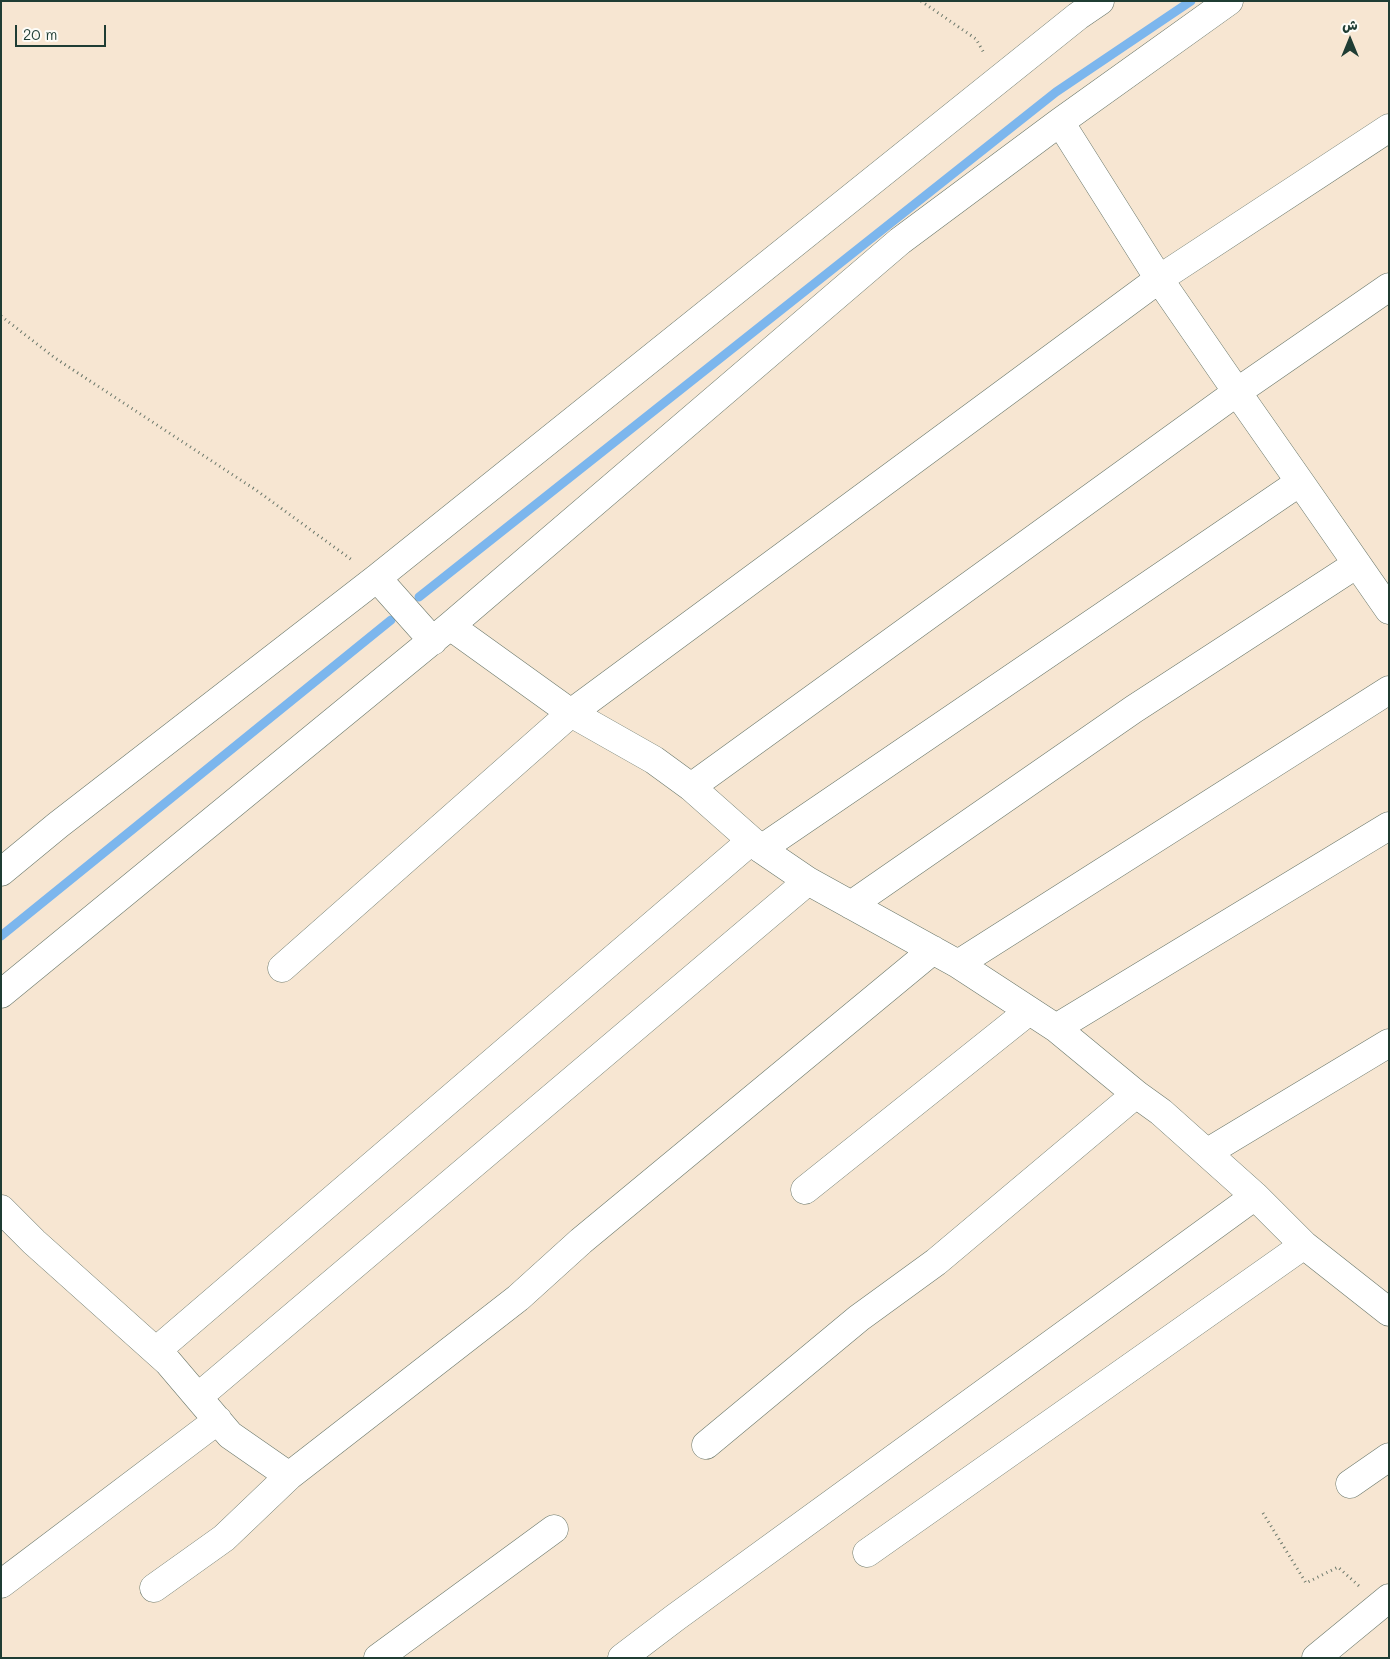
<!DOCTYPE html>
<html>
<head>
<meta charset="utf-8">
<style>
	body { margin:0 }
	#map { position:relative; width:1390px; height:1659px; overflow:hidden; background:#f7e6d2; font-family:Mali,"Playpen Sans Arabic",sans-serif }
	canvas { display:block }
	.frame { position:absolute; inset:0; border:2px solid #1f3d34; pointer-events:none }
	.north { position:absolute; left:1325px; top:15px; width:50px; height:50px; -webkit-text-stroke:4px #fdfcf7; paint-order:stroke; rotate:0deg; font-size:14px; font-weight:700; line-height:20px; text-align:center; color:#1f3d34 }
	.north::after { content:''; display:block; margin:auto; width:18px; height:22px; background:#1f3d34; clip-path:polygon(50% 0,100% 100%,50% 72%,0 100%) }
	.scale { position:absolute; left:15px; top:25px; width:91px; height:22px; box-sizing:border-box; border:2px solid #1f3d34; border-top:0; padding-left:6px; font-size:15px; line-height:18px; white-space:nowrap; color:#1f3d34; -webkit-text-stroke:4px #fdfcf7; paint-order:stroke }
</style>
</head>
<body>
<div id="map">
<canvas width="1390" height="1659"></canvas>
<div class="frame"></div>
<div class="north">ش</div>
<div class="scale">20 m</div>
</div>
<script>
const context = document.querySelector('canvas').getContext('2d');
context.lineJoin = 'round';
function shape(rows) {
  const path = new Path2D();
  for (const r of rows) {
    path.moveTo(r[0], r[1]);
    for (let i = 2; i < r.length; i += 2) path.lineTo(r[i], r[i + 1]);
  }
  return path;
}
function stroke(path, color, width, dash) {
  context.strokeStyle = color;
  context.lineWidth = width;
  context.lineCap = dash ? 'butt' : 'round';
  context.setLineDash(dash || []);
  context.stroke(path);
}
const stream = shape([
	[419,597,1056,92,1191,1],
	[1,936,391,620]
]);
const path = shape([
	[921,1,976,39,984,53],
	[1,316,55,358,256,490,352,560],
	[1263,1513,1306,1583,1338,1567,1359,1586]
]);
const minor = shape([
	[1300,482,1237,392,1389,287],
	[377,578,433,641],
	[450,626,571,713,654,760,691,787,761,849,808,881,958,964,1056,1028,1136,1094,1161,1112,1255,1196,1304,1245,1389,1312],
	[691,787,1237,392,1159,279,1060,122],
	[761,849,1300,482,1389,610],
	[1,872,58,825,377,578,1078,16,1100,1],
	[851,905,1134,709,1357,564],
	[958,964,1389,690],
	[282,968,571,713,1159,279,1389,128],
	[1,994,450,626,900,241,1060,122,1229,1],
	[1056,1028,1389,826],
	[1208,1152,1389,1043],
	[805,1190,1029,1011],
	[1,1209,34,1242,168,1362,230,1435,289,1476,518,1298,581,1241,933,950],
	[156,1351,751,841],
	[198,1397,808,881],
	[706,1445,859,1318,936,1262,1136,1094],
	[1350,1484,1389,1457],
	[867,1553,1304,1245],
	[1,1584,218,1420],
	[154,1588,224,1538,289,1476],
	[378,1658,554,1529],
	[622,1658,676,1617,1255,1196],
	[1316,1658,1389,1598]
]);
stroke(stream, '#7cb6ed', 9);
stroke(minor, '#6b786b', 29);
stroke(path, '#6b786b', 3, [1, 4]);
stroke(minor, '#fff', 28);
</script>
</body>
</html>
